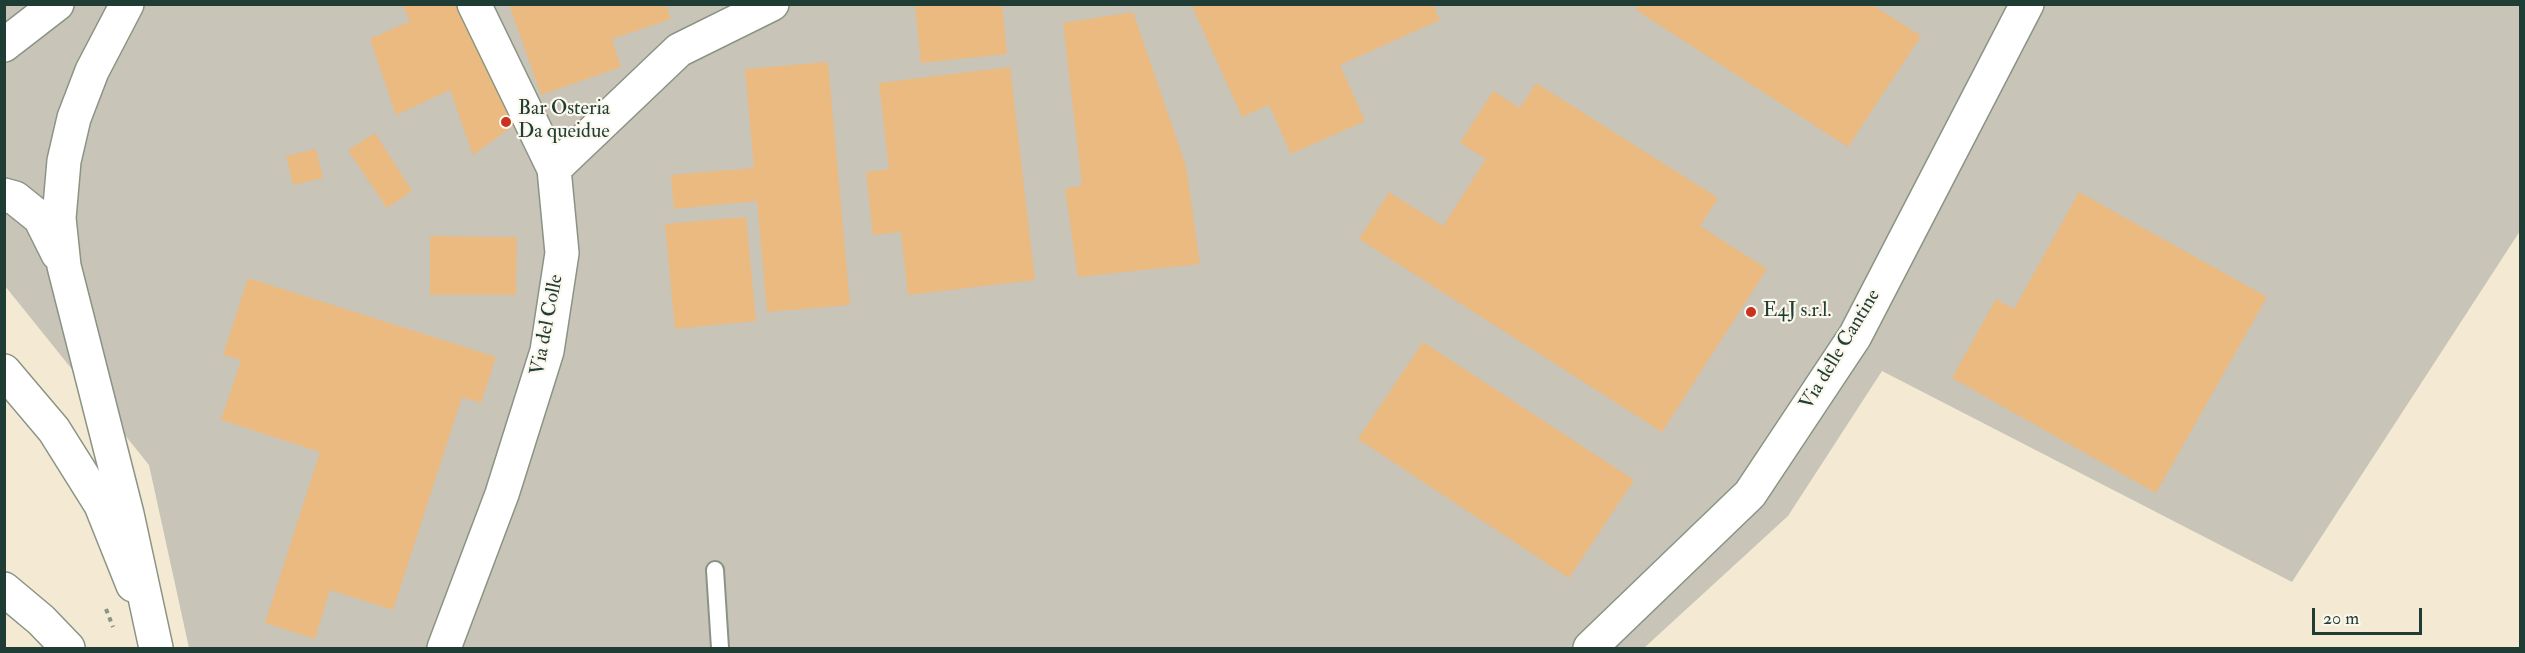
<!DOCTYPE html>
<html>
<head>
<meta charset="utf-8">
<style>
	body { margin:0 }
	#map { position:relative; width:2525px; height:653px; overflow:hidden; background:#f4ead3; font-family:"IM FELL Double Pica",serif }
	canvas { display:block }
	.frame { position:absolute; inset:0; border:6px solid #1f3d34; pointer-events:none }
	.scale { position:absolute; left:2312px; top:608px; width:110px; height:27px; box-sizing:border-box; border:3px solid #1f3d34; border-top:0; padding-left:8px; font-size:18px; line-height:21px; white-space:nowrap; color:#1f3d34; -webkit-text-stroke:4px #fbf7ec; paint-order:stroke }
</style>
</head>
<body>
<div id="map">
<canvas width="2525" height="653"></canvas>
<div class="frame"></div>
<div class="scale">20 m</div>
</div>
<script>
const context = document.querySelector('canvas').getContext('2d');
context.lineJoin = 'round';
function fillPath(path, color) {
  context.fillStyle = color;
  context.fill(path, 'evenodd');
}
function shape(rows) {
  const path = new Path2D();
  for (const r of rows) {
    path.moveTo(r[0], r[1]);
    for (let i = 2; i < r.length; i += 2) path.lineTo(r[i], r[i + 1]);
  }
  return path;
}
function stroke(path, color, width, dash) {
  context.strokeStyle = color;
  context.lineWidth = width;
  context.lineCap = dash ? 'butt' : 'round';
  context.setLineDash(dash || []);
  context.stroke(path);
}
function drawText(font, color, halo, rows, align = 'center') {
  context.font = font + ' "IM FELL Double Pica",serif';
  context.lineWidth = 4.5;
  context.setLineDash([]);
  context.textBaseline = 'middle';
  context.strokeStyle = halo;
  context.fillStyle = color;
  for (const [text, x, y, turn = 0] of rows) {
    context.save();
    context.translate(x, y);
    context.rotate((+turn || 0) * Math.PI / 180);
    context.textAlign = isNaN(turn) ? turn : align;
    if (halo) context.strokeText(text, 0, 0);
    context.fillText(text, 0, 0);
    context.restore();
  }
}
const industrial = shape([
	[4,5,2520,5,2520,231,2292,582,1882,371,1788,516,1644,648,189,648,149,465,5,286]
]);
const building = shape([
	[402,4,455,4,517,123,473,155,450,90,396,115,370,39,410,21],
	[509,4,666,4,671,19,612,39,621,67,541,95],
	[915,4,1002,4,1007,54,921,63],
	[1191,4,1433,4,1440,20,1340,65,1365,121,1291,154,1269,105,1242,117],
	[1640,4,1871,4,1921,36,1848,147,1636,10],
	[1133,12,1186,166,1200,264,1078,277,1065,189,1082,185,1063,23],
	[828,62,850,305,767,312,757,201,674,209,671,175,754,168,745,69],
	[1010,67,1035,280,908,295,901,232,873,235,866,172,889,169,879,83],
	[1536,83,1718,198,1700,226,1767,269,1662,432,1359,239,1389,192,1443,226,1486,159,1460,143,1493,91,1520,108],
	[375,133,412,191,387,208,348,150],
	[316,149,323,178,293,185,286,156],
	[2079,192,2267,297,2156,493,1952,378,1996,299,2014,309],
	[746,217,756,321,675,329,665,224],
	[430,236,517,237,516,295,430,295],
	[248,278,496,357,481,403,462,397,393,610,330,590,315,639,265,623,320,452,221,420,241,360,223,355],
	[1423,342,1634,480,1569,578,1358,439]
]);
const path = shape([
	[106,609,113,627]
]);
const service = shape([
	[715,570,720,648]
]);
const minor = shape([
	[554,169,679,50,772,4],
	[444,648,502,494,547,351,562,253,554,169,474,4],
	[1590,648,1750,494,1855,336,2027,4]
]);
const tertiary = shape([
	[4,371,54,430,101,505,133,585]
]);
const secondary = shape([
	[127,4,92,71,74,118,64,161,59,218,64,266,127,514,156,648],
	[4,45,57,4],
	[4,195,15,198,40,218,58,254],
	[4,589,41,620,68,648]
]);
const markers = [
	[506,122,6,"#c8321e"],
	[1751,312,6,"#c8321e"]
];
const poiNames = [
	["Bar Osteria",518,110],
	["Da queidue",518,133],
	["E4J s.r.l.",1763,312]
];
const streetNames = [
	["Via del Colle",548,325,-79],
	["Via delle Cantine",1841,350,-59]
];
fillPath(industrial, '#c8c4b8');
fillPath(building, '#ebba81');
stroke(service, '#8a9484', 20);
stroke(minor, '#8a9484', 36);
stroke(tertiary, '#8a9484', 36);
stroke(secondary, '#8a9484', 36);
stroke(path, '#8a9484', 4, [4.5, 4.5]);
stroke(service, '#fff', 16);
stroke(minor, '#fff', 33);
stroke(tertiary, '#fff', 33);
stroke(secondary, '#fff', 33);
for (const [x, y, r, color] of markers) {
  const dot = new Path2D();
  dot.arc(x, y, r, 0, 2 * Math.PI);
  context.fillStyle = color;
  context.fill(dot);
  stroke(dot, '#fbf7ec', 2);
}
drawText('20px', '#1f3d34', '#fbf7ec', poiNames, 'left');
drawText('20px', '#1f3d34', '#fbf7ec', streetNames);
</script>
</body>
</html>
